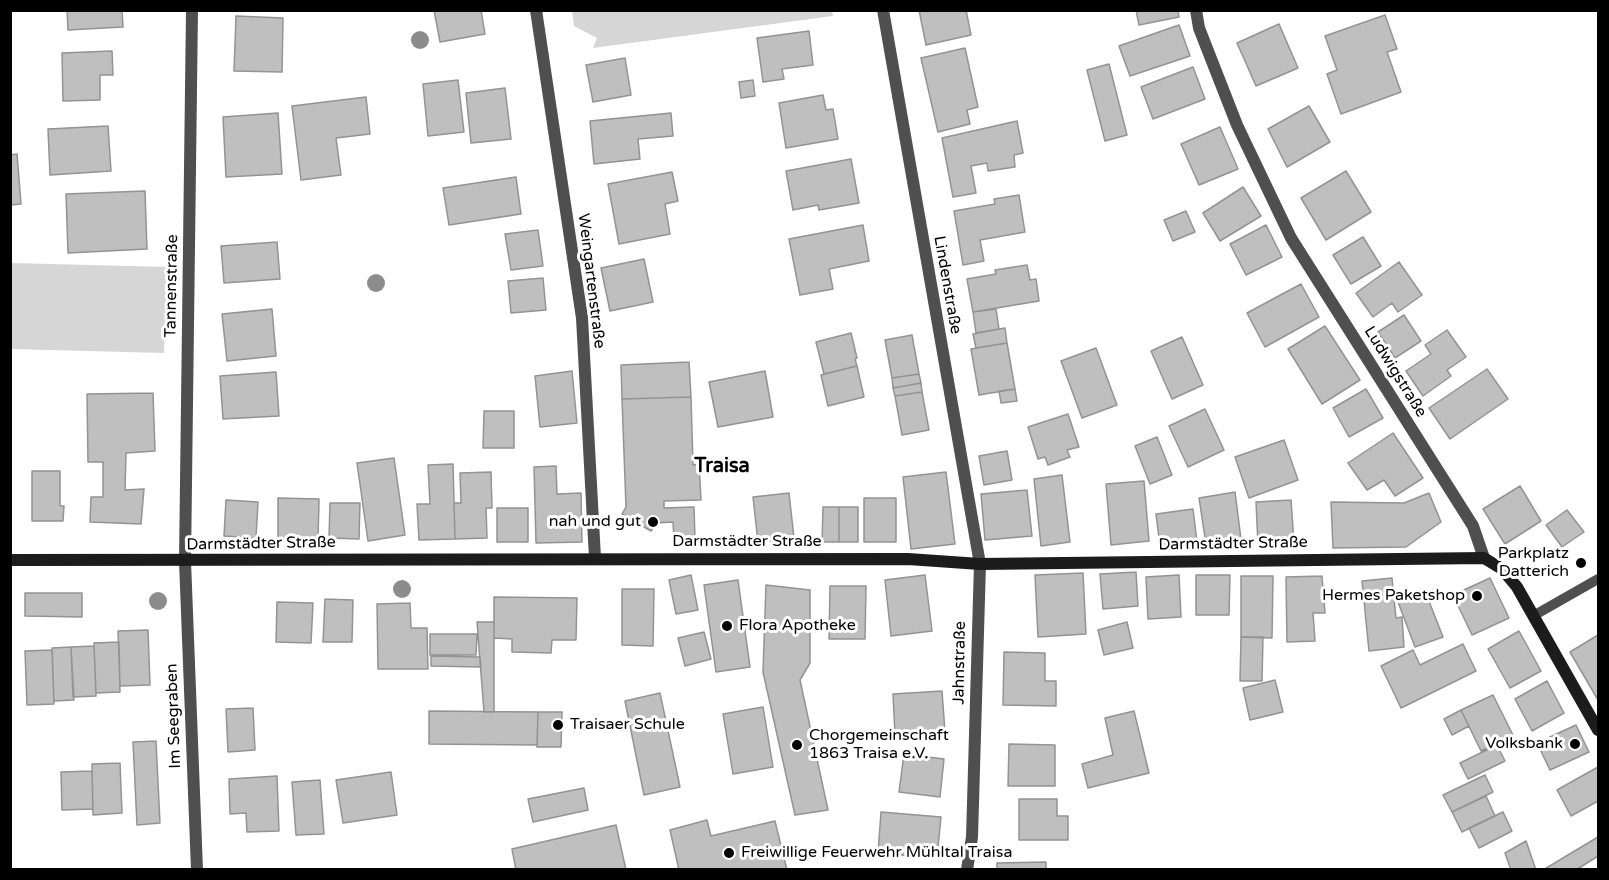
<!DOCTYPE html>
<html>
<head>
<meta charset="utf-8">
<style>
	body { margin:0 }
	#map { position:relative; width:1609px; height:880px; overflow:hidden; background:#fff; font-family:"Varela Round",sans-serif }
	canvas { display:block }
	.frame { position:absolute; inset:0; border:12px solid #000; pointer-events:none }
</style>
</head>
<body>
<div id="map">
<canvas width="1609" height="880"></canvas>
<div class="frame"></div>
</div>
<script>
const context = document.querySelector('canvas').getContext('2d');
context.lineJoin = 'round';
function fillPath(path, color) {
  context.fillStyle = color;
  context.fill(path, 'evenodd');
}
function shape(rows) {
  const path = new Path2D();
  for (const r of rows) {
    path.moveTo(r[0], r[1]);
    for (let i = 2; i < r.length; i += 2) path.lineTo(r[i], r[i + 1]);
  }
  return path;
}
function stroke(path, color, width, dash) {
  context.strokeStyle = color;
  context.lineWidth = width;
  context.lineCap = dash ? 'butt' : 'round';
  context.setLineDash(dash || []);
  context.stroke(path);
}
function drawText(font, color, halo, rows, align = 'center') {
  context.font = font + ' "Varela Round",sans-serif';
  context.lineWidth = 6;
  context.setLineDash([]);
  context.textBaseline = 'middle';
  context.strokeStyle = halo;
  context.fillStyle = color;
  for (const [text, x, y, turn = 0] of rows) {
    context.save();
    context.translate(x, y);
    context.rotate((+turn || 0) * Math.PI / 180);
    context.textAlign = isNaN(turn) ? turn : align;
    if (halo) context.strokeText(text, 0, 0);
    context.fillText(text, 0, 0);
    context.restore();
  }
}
const green = shape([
	[832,11,833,16,593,48,597,38,574,26,572,11],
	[11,263,167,267,164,353,11,349]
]);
const building = shape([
	[67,10,122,10,123,27,68,30,67,10],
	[434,10,481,10,485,34,440,42,434,10],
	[919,10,966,10,971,35,926,45,919,10],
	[1136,10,1178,10,1179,17,1139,25,1136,10],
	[1385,15,1397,49,1387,52,1401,92,1341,114,1327,74,1337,70,1325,36,1385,15],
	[236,16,283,18,282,72,234,71,236,16],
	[1279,24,1298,68,1256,86,1237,43,1279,24],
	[1179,25,1190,56,1130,76,1119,46,1179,25],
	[809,31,813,65,782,69,784,79,763,82,757,38,809,31],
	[965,48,978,107,967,110,970,124,938,132,921,58,965,48],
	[112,51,113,75,100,75,100,100,63,101,62,53,112,51],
	[625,58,631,95,593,102,586,65,625,58],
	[1109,64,1127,135,1105,141,1087,70,1109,64],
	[1193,67,1205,99,1153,119,1141,87,1193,67],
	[458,80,464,132,428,136,423,84,458,80],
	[753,80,755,96,741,98,739,82,753,80],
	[505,88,511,139,471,143,466,93,505,88],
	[823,95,826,110,833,109,838,139,786,148,779,103,823,95],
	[366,97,370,134,336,138,341,175,301,180,292,106,366,97],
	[1309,106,1330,142,1287,167,1268,129,1309,106],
	[278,113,282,174,226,177,223,117,278,113],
	[671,113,673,136,638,139,640,159,594,164,590,121,671,113],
	[1017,121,1023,153,1014,155,1015,167,988,171,987,163,971,166,976,193,953,197,942,138,1017,121],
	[108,126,111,171,50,175,48,129,108,126],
	[1220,127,1238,169,1199,185,1181,144,1220,127],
	[17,154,21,204,10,205,10,155,17,154],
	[851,159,859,203,819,210,818,205,793,210,786,171,851,159],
	[1346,171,1371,212,1326,240,1301,198,1346,171],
	[672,172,678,201,665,204,670,234,619,244,608,184,672,172],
	[516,177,521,214,449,225,443,188,516,177],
	[1243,187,1261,216,1220,241,1203,213,1243,187],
	[145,191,147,249,68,253,66,194,145,191],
	[1019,195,1025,232,980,240,984,261,963,265,954,211,995,204,994,199,1019,195],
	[1186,211,1195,232,1173,241,1164,220,1186,211],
	[863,225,869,261,829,269,833,289,800,295,789,239,863,225],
	[1266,225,1282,257,1246,275,1230,244,1266,225],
	[538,230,543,266,511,270,505,234,538,230],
	[1363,237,1381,266,1351,284,1333,255,1363,237],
	[277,242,280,279,224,283,221,246,277,242],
	[644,259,653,302,610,311,601,268,644,259],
	[1399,262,1422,295,1398,312,1392,303,1373,317,1356,293,1399,262],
	[1027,265,1030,280,1036,279,1039,301,973,312,967,279,996,274,995,270,1027,265],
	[543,278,546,310,511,313,508,281,543,278],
	[1301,284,1319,317,1265,347,1247,313,1301,284],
	[272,309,276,356,227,361,222,314,272,309],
	[996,309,999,329,976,333,973,312,996,309],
	[1404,315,1421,341,1395,358,1378,332,1404,315],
	[1325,326,1360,380,1322,404,1288,349,1325,326],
	[1005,328,1007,343,976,348,973,334,1005,328],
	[1447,330,1466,357,1447,370,1451,376,1423,396,1406,371,1431,354,1425,345,1447,330],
	[851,333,857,358,855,359,857,366,824,374,816,342,851,333],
	[912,335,919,374,892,378,885,340,912,335],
	[1182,337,1203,385,1172,399,1151,351,1182,337],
	[1007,343,1015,389,979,395,971,349,1007,343],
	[1096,348,1117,405,1082,418,1061,361,1096,348],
	[689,362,691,397,622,399,621,365,689,362],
	[857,366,864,397,828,406,821,375,857,366],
	[1487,369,1508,399,1450,439,1429,408,1487,369],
	[572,371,577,423,540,427,535,376,572,371],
	[765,371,773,417,718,427,709,382,765,371],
	[276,372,279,416,223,419,220,376,276,372],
	[919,374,921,383,893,388,892,378,919,374],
	[921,383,922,392,895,396,893,388,921,383],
	[1015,389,1017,401,1001,403,999,391,1015,389],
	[1366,389,1383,418,1349,437,1333,408,1366,389],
	[922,392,929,430,902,435,895,396,922,392],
	[153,393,155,451,126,453,125,490,144,489,141,524,90,522,91,497,103,497,103,462,88,462,87,394,153,393],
	[691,397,693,465,699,464,701,500,664,501,664,508,694,507,695,539,674,539,673,522,656,523,651,531,622,514,626,507,622,399,691,397],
	[1205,409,1224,450,1188,467,1169,426,1205,409],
	[484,411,514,411,514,448,483,448,484,411],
	[1068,414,1079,447,1067,450,1070,457,1048,465,1045,457,1038,459,1028,427,1068,414],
	[1393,433,1423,478,1395,496,1384,480,1367,490,1348,463,1393,433],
	[1157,437,1172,475,1150,484,1135,446,1157,437],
	[1284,440,1298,480,1249,498,1235,457,1284,440],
	[1007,451,1012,480,984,485,979,456,1007,451],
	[394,458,405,535,368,541,357,463,394,458],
	[453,464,455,539,419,540,417,504,430,504,428,465,453,464],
	[556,466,557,494,581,493,582,542,536,543,534,467,556,466],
	[32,471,60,471,60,506,64,506,63,521,32,521,32,471],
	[491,472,492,508,486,508,487,538,455,539,454,503,461,503,460,473,491,472],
	[946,472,955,544,911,549,903,477,946,472],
	[1062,475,1070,542,1041,546,1034,479,1062,475],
	[1144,481,1149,541,1111,545,1106,484,1144,481],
	[1520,486,1541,521,1505,544,1483,509,1520,486],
	[1027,490,1032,536,985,540,981,494,1027,490],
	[1235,492,1241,539,1206,544,1199,498,1235,492],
	[789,493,794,538,758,542,753,497,789,493],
	[1429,493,1441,522,1406,547,1333,548,1331,502,1404,503,1429,493],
	[278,498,319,499,318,539,278,539,278,498],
	[864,498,896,498,896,542,864,542,864,498],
	[226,500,258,502,256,538,224,536,226,500],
	[1291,500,1294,543,1258,545,1256,502,1291,500],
	[330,503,360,503,359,539,329,538,330,503],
	[823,507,839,507,839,542,822,542,823,507],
	[839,507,858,507,858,542,839,542,839,507],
	[497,508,528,508,528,542,497,542,497,508],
	[1193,509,1197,542,1160,546,1156,514,1193,509],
	[1567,510,1584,532,1562,547,1546,525,1567,510],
	[1136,572,1138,606,1103,609,1100,574,1136,572],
	[1083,573,1086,634,1038,637,1035,575,1083,573],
	[691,575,698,610,676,614,669,580,691,575],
	[925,575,932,631,891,636,885,580,925,575],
	[1179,575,1181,617,1148,619,1146,577,1179,575],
	[1196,575,1230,575,1229,615,1196,615,1196,575],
	[1241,576,1273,576,1272,638,1241,637,1241,576],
	[1322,576,1325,613,1313,613,1315,641,1287,642,1286,577,1322,576],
	[1392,578,1396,618,1402,617,1404,647,1369,651,1362,581,1392,578],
	[1490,578,1509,618,1472,635,1453,595,1490,578],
	[738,580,750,667,716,672,704,585,738,580],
	[766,585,810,590,810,663,800,680,828,810,795,815,763,672,766,585],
	[830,586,866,586,865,639,829,639,830,586],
	[622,589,654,589,653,646,622,645,622,589],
	[1425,591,1443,637,1415,647,1398,602,1425,591],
	[25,593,82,593,82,617,25,616,25,593],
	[494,597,577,598,576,640,552,640,551,653,512,652,512,639,494,638,494,597],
	[325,599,353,600,352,642,323,642,325,599],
	[277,602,313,603,311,643,276,642,277,602],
	[410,603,411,628,427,628,428,669,378,669,377,604,410,603],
	[477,622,494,622,494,712,484,712,477,622],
	[1127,622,1133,648,1104,655,1098,630,1127,622],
	[148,630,150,685,120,686,118,631,148,630],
	[1519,631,1541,671,1510,688,1488,649,1519,631],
	[704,632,711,659,685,666,678,638,704,632],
	[430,634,477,634,476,655,430,655,430,634],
	[1598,635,1598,700,1570,652,1598,635],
	[1241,637,1263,637,1262,681,1240,681,1241,637],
	[119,642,120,692,96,693,94,643,119,642],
	[1463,644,1476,671,1401,708,1381,666,1413,650,1420,665,1463,644],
	[94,646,96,696,73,697,71,647,94,646],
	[71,647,74,700,54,701,52,648,71,647],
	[52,650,54,704,27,705,25,651,52,650],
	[1004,652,1045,653,1045,681,1056,681,1056,706,1003,705,1004,652],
	[431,656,480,657,481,667,431,666,431,656],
	[1275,680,1283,712,1250,720,1243,688,1275,680],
	[1547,681,1564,713,1532,731,1515,699,1547,681],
	[942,691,945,732,895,735,893,694,942,691],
	[660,693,680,787,644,795,625,701,660,693],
	[1493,695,1513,735,1481,751,1461,710,1493,695],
	[763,707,773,767,733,774,723,714,763,707],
	[253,708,255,750,228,752,226,709,253,708],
	[1461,710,1469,726,1452,735,1444,719,1461,710],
	[429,711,538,712,537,745,429,744,429,711],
	[1134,711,1149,773,1088,788,1082,764,1113,755,1105,718,1134,711],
	[538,712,562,712,561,747,537,747,538,712],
	[1576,725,1589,752,1550,770,1537,743,1576,725],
	[156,741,160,823,137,825,133,742,156,741],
	[1009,744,1055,745,1055,786,1008,786,1009,744],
	[1497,745,1505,761,1468,779,1460,763,1497,745],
	[904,754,944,759,940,797,899,792,904,754],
	[120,763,122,813,93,815,92,764,120,763],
	[1598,767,1598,801,1571,816,1557,790,1598,767],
	[92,771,93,809,62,810,61,772,92,771],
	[391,772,397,815,343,823,336,780,391,772],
	[1485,775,1493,792,1452,812,1443,795,1485,775],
	[277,776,279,831,247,832,246,813,230,814,229,779,277,776],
	[320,780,324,834,296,835,292,782,320,780],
	[584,788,588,810,533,822,528,799,584,788],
	[1486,796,1495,816,1462,832,1452,812,1486,796],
	[1019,799,1057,799,1057,816,1068,816,1068,840,1019,840,1019,799],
	[881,812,941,817,937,858,878,853,881,812],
	[1503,812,1512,831,1479,848,1469,828,1503,812],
	[707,820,711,836,775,821,787,870,679,870,670,830,707,820],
	[616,825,626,870,516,870,512,849,616,825],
	[1598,837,1598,856,1576,870,1543,870,1598,837],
	[1526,841,1536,870,1511,870,1505,853,1526,841],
	[1046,862,1046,870,997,870,997,863,1046,862]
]);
const lane = shape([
	[1533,616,1598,579]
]);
const street = shape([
	[192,10,185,561,197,870],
	[536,10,582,318,595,558],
	[883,10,980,564,972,837,967,870],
	[1196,10,1199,28,1237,125,1291,238,1473,526,1484,558]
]);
const secondary = shape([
	[10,560,908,559,980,564,1484,558,1502,569,1517,587,1598,730]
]);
const trees = [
	[420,40],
	[376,283],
	[402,589],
	[158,601]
];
const markers = [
	[653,522,6,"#000"],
	[1581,563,6,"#000"],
	[1477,596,6,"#000"],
	[727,626,6,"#000"],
	[558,725,6,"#000"],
	[1575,744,6,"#000"],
	[797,745,6,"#000"],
	[729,853,6,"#000"]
];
const streetNames = [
	["Weingartenstraße",591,281,83],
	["Lindenstraße",947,285,80],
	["Tannenstraße",172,286,-89],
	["Ludwigstraße",1395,372,58],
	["Darmstädter Straße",747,542],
	["Darmstädter Straße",261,544,-1],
	["Darmstädter Straße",1233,544,-1],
	["Jahnstraße",960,663,-89],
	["Im Seegraben",174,716,-92]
];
const poiNames = [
	["nah und gut",641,522],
	["Parkplatz",1569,554],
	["Datterich",1569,572],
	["Hermes Paketshop",1465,596],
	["Flora Apotheke",739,626,"left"],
	["Traisaer Schule",570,725,"left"],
	["Chorgemeinschaft",809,736,"left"],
	["1863 Traisa e.V.",809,754,"left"],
	["Volksbank",1563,744],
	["Freiwillige Feuerwehr Mühltal Traisa",741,853,"left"]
];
const quarterNames = [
	["Traisa",722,467]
];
fillPath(green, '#d6d6d6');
fillPath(building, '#bfbfbf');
stroke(building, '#939393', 1.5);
stroke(lane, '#4f4f4f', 10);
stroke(street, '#4f4f4f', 12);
stroke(secondary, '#1c1c1c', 12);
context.fillStyle = '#8c8c8c';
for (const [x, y] of trees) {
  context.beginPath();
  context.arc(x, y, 9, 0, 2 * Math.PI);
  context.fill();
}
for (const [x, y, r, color] of markers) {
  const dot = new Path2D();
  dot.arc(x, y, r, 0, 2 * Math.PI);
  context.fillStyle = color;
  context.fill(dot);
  stroke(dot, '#fff', 2);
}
drawText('16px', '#000', '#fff', streetNames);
drawText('16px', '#000', '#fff', poiNames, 'right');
drawText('bold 20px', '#000', '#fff', quarterNames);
</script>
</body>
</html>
